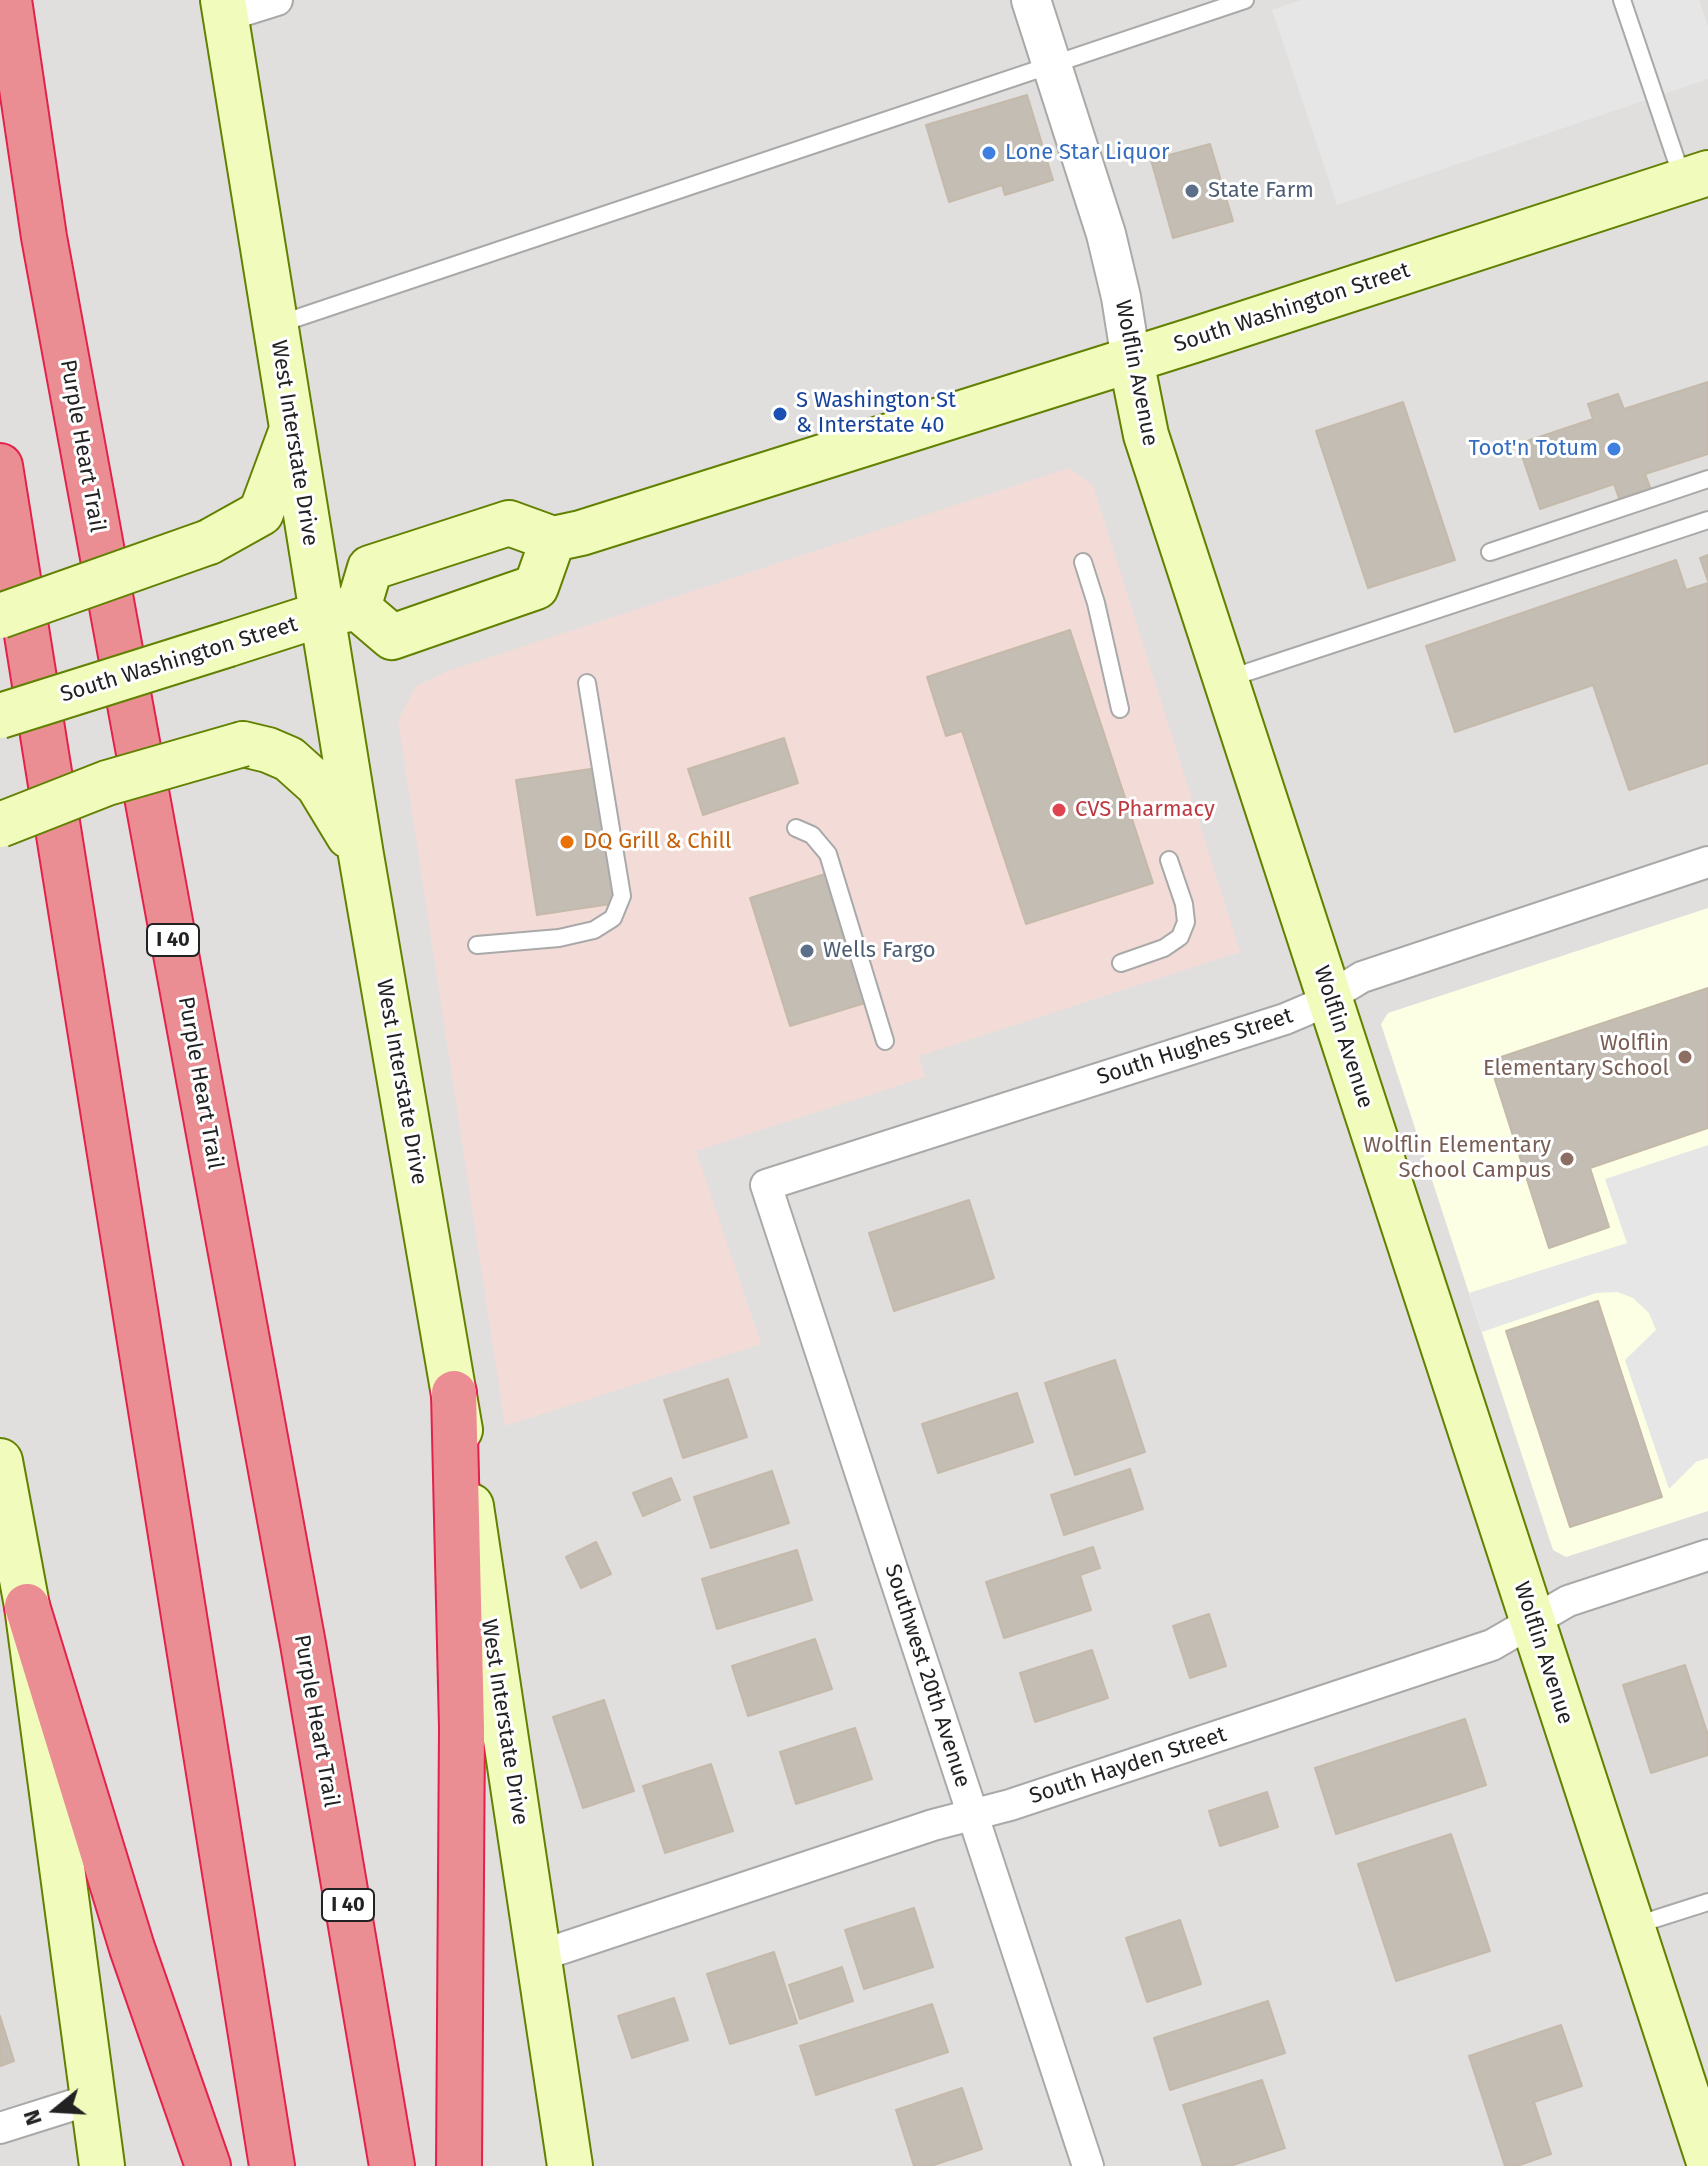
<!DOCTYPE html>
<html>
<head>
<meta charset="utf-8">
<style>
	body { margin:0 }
	#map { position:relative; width:1708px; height:2166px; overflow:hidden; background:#f2f0e8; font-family:"Fira Sans",sans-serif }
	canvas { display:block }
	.north { position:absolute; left:16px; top:2070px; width:80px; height:80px; -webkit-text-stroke:6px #fff; paint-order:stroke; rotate:252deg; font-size:22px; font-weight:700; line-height:32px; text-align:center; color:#222 }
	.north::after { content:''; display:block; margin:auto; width:28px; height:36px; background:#222; clip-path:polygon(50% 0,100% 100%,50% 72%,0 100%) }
</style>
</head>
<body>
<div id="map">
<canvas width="1708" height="2166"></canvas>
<div class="north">N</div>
</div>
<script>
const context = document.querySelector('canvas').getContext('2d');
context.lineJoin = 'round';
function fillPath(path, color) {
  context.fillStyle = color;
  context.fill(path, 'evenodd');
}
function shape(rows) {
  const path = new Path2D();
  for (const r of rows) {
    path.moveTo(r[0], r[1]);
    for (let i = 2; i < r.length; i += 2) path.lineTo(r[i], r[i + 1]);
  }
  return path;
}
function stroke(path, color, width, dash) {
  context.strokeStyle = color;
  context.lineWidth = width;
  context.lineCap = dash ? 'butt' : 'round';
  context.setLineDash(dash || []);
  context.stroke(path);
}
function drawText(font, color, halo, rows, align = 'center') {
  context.font = font + ' "Fira Sans",sans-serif';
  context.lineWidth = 6;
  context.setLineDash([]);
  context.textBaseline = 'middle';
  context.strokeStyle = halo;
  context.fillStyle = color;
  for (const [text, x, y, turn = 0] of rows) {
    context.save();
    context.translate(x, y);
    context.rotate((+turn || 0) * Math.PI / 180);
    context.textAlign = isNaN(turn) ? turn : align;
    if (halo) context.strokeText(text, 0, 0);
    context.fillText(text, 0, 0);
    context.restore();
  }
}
const residential = shape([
	[0,0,1708,0,1708,2166,0,2166]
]);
const commercial = shape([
	[1069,468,1093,485,1240,952,919,1056,925,1077,696,1151,761,1344,505,1426,398,720,416,686,448,671]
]);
const education = shape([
	[1708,908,1708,1511,1566,1557,1553,1550,1381,1024,1388,1013]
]);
const parking = shape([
	[1301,0,1699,0,1708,26,1708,79,1337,205,1272,10],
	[1708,1145,1708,1458,1696,1462,1669,1489,1625,1360,1656,1330,1649,1313,1633,1298,1617,1292,1596,1293,1482,1332,1469,1293,1627,1243,1605,1179]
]);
const building = shape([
	[1027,95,1053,180,1005,195,1002,185,949,202,926,125,1027,95],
	[1210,144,1233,221,1173,238,1151,160,1210,144],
	[1708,382,1708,454,1645,474,1651,490,1620,501,1614,484,1540,509,1518,444,1593,419,1588,404,1618,394,1624,409,1708,382],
	[1403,402,1455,560,1368,588,1316,431,1403,402],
	[1708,555,1708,581,1700,558,1708,555],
	[1676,560,1686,590,1708,583,1708,763,1629,790,1593,685,1455,732,1426,646,1676,560],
	[1070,630,1153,883,1026,924,962,731,946,736,927,677,1070,630],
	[784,738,798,783,703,815,688,769,784,738],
	[597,768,617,903,537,915,516,780,597,768],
	[825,874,865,1003,790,1026,750,898,825,874],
	[1708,988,1708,1128,1590,1168,1609,1227,1549,1248,1489,1061,1708,988],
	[969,1200,994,1278,894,1311,869,1233,969,1200],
	[1598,1301,1662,1497,1570,1527,1506,1331,1598,1301],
	[1115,1360,1145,1452,1075,1475,1045,1383,1115,1360],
	[728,1379,747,1437,683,1458,664,1400,728,1379],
	[1017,1393,1033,1442,938,1473,922,1424,1017,1393],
	[1130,1469,1143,1509,1064,1535,1051,1495,1130,1469],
	[772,1471,789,1523,711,1548,694,1497,772,1471],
	[671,1478,680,1500,643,1516,633,1493,671,1478],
	[596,1542,611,1574,581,1588,566,1557,596,1542],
	[1093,1547,1100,1568,1080,1575,1091,1610,1004,1638,986,1582,1093,1547],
	[797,1550,812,1600,717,1629,702,1579,797,1550],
	[1209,1614,1226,1666,1190,1678,1173,1626,1209,1614],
	[815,1639,832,1689,748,1716,732,1666,815,1639],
	[1092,1650,1108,1698,1035,1722,1020,1673,1092,1650],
	[1685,1665,1708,1735,1708,1755,1651,1773,1623,1685,1685,1665],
	[604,1700,634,1791,583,1808,553,1717,604,1700],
	[1465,1719,1486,1785,1336,1834,1315,1768,1465,1719],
	[855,1728,872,1779,796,1804,780,1752,855,1728],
	[711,1764,733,1831,665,1853,643,1786,711,1764],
	[1267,1792,1278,1827,1220,1846,1209,1811,1267,1792],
	[1451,1834,1490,1951,1396,1981,1358,1864,1451,1834],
	[914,1908,933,1967,864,1989,845,1930,914,1908],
	[1180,1920,1201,1984,1147,2002,1126,1938,1180,1920],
	[774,1952,797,2023,730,2044,707,1974,774,1952],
	[842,1967,853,2001,800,2019,789,1985,842,1967],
	[674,1998,688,2040,632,2058,618,2016,674,1998],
	[1268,2001,1285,2053,1170,2090,1154,2038,1268,2001],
	[932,2004,948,2052,816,2095,800,2046,932,2004],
	[0,2016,14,2061,0,2066,0,2016],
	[1561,2025,1582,2086,1534,2102,1551,2154,1517,2166,1505,2166,1469,2056,1561,2025],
	[1262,2080,1285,2148,1230,2166,1203,2166,1183,2105,1262,2080],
	[962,2088,982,2149,931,2166,914,2166,896,2110,962,2088]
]);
const service = shape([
	[1622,0,1683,180],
	[276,325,1245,0],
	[1490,552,1708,479],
	[1083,562,1096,603,1120,709],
	[1227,679,1708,520],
	[796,828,812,835,828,854,885,1041],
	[477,945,559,938,594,930,613,918,622,896,587,683],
	[1121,963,1164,948,1180,937,1186,922,1184,904,1169,860],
	[1633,1926,1708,1902]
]);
const minor = shape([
	[226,16,277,0],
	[539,1956,933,1825,1010,1805,1492,1645,1568,1601,1708,1555],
	[0,2128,92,2099],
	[1088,2166,766,1185,1285,1019,1311,1008,1362,977,1708,862]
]);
const tertiary = shape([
	[1031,0,1106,234,1121,297,1131,360]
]);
const secondary = shape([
	[223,0,361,855,460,1430],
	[1131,360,1146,435,1708,2159],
	[209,542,261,513,291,432],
	[358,608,370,568,509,523,553,539,581,533,1194,340,1708,173],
	[358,608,392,637,510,596,536,587,553,539],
	[229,644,322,614,350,609],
	[243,744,268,750,289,759,318,785,349,836],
	[0,1461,27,1606,102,2166],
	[471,1506,570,2166]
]);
const motorway = shape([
	[9,0,44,237,303,1644,392,2166],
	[0,466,272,2166],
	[454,1393,462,1728,459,2166],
	[27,1606,132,1948,208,2166]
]);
const secondaryBridge = shape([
	[0,616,209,542],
	[0,716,229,644],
	[0,825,107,783,243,744]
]);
const markers = [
	[989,153,8,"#3f7fe0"],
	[1192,191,8,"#5c6f8a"],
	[780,414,8,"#1a4fb4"],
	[1614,449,8,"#3f7fe0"],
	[1059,810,8,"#e0444e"],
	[567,842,8,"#e8710a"],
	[807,951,8,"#5c6f8a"],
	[1685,1057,8,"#8d6e63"],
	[1567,1159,8,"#8d6e63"]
];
const shields = [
	[173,940,52],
	[348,1905,52]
];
const shieldNames = [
	["I 40",173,940],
	["I 40",348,1905]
];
const shopNames = [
	["Lone Star Liquor",1005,153],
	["Toot'n Totum",1598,449,"right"]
];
const serviceNames = [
	["State Farm",1208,191],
	["Wells Fargo",823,951]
];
const streetNames = [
	["South Washington Street",1292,308,-18],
	["Wolflin Avenue",1136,373,79],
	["West Interstate Drive",294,443,81],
	["Purple Heart Trail",82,446,80],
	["South Washington Street",179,660,-17],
	["Wolflin Avenue",1343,1037,72],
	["South Hughes Street",1195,1047,-18],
	["West Interstate Drive",401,1082,80],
	["Purple Heart Trail",200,1083,80],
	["Wolflin Avenue",1543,1653,72],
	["Southwest 20th Avenue",927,1676,72],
	["Purple Heart Trail",316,1721,80],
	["West Interstate Drive",504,1722,81],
	["South Hayden Street",1128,1766,-18]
];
const transitNames = [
	["S Washington St",796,401],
	["& Interstate 40",796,426]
];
const healthNames = [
	["CVS Pharmacy",1075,810]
];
const foodNames = [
	["DQ Grill & Chill",583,842]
];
const educationNames = [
	["Wolflin",1669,1044],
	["Elementary School",1669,1069],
	["Wolflin Elementary",1551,1146],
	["School Campus",1551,1171]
];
fillPath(residential, '#e0dfde');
fillPath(commercial, '#f3dcd7');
fillPath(education, '#fcffe4');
fillPath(parking, '#e6e6e6');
fillPath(building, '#c3bdb4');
stroke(building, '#c5b9a9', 2);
stroke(service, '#a9a9a9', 20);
stroke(minor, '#a9a9a9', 34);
stroke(tertiary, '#a9a9a9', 42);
stroke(secondary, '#628100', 48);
stroke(motorway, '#e3224c', 48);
stroke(service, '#fff', 16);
stroke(minor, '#fff', 30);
stroke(tertiary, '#fff', 38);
stroke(secondary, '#f1fcbc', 44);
stroke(motorway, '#eb8e93', 44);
stroke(secondaryBridge, '#628100', 48, []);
stroke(secondaryBridge, '#f1fcbc', 44);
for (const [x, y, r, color] of markers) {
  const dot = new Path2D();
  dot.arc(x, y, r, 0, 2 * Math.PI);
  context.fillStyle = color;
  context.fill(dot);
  stroke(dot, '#fff', 3);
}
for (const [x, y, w] of shields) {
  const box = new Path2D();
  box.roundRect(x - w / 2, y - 16, w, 32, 6);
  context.fillStyle = '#fff';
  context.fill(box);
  stroke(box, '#222', 2);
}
drawText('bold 20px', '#222', null, shieldNames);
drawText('22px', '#366cbe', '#fff', shopNames, 'left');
drawText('22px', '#4e5e75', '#fff', serviceNames, 'left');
drawText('22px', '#222', '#fff', streetNames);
drawText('22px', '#164399', '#fff', transitNames, 'left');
drawText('22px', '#be3a42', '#fff', healthNames, 'left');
drawText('22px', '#c56008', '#fff', foodNames, 'left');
drawText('22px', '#785e54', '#fff', educationNames, 'right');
</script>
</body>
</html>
